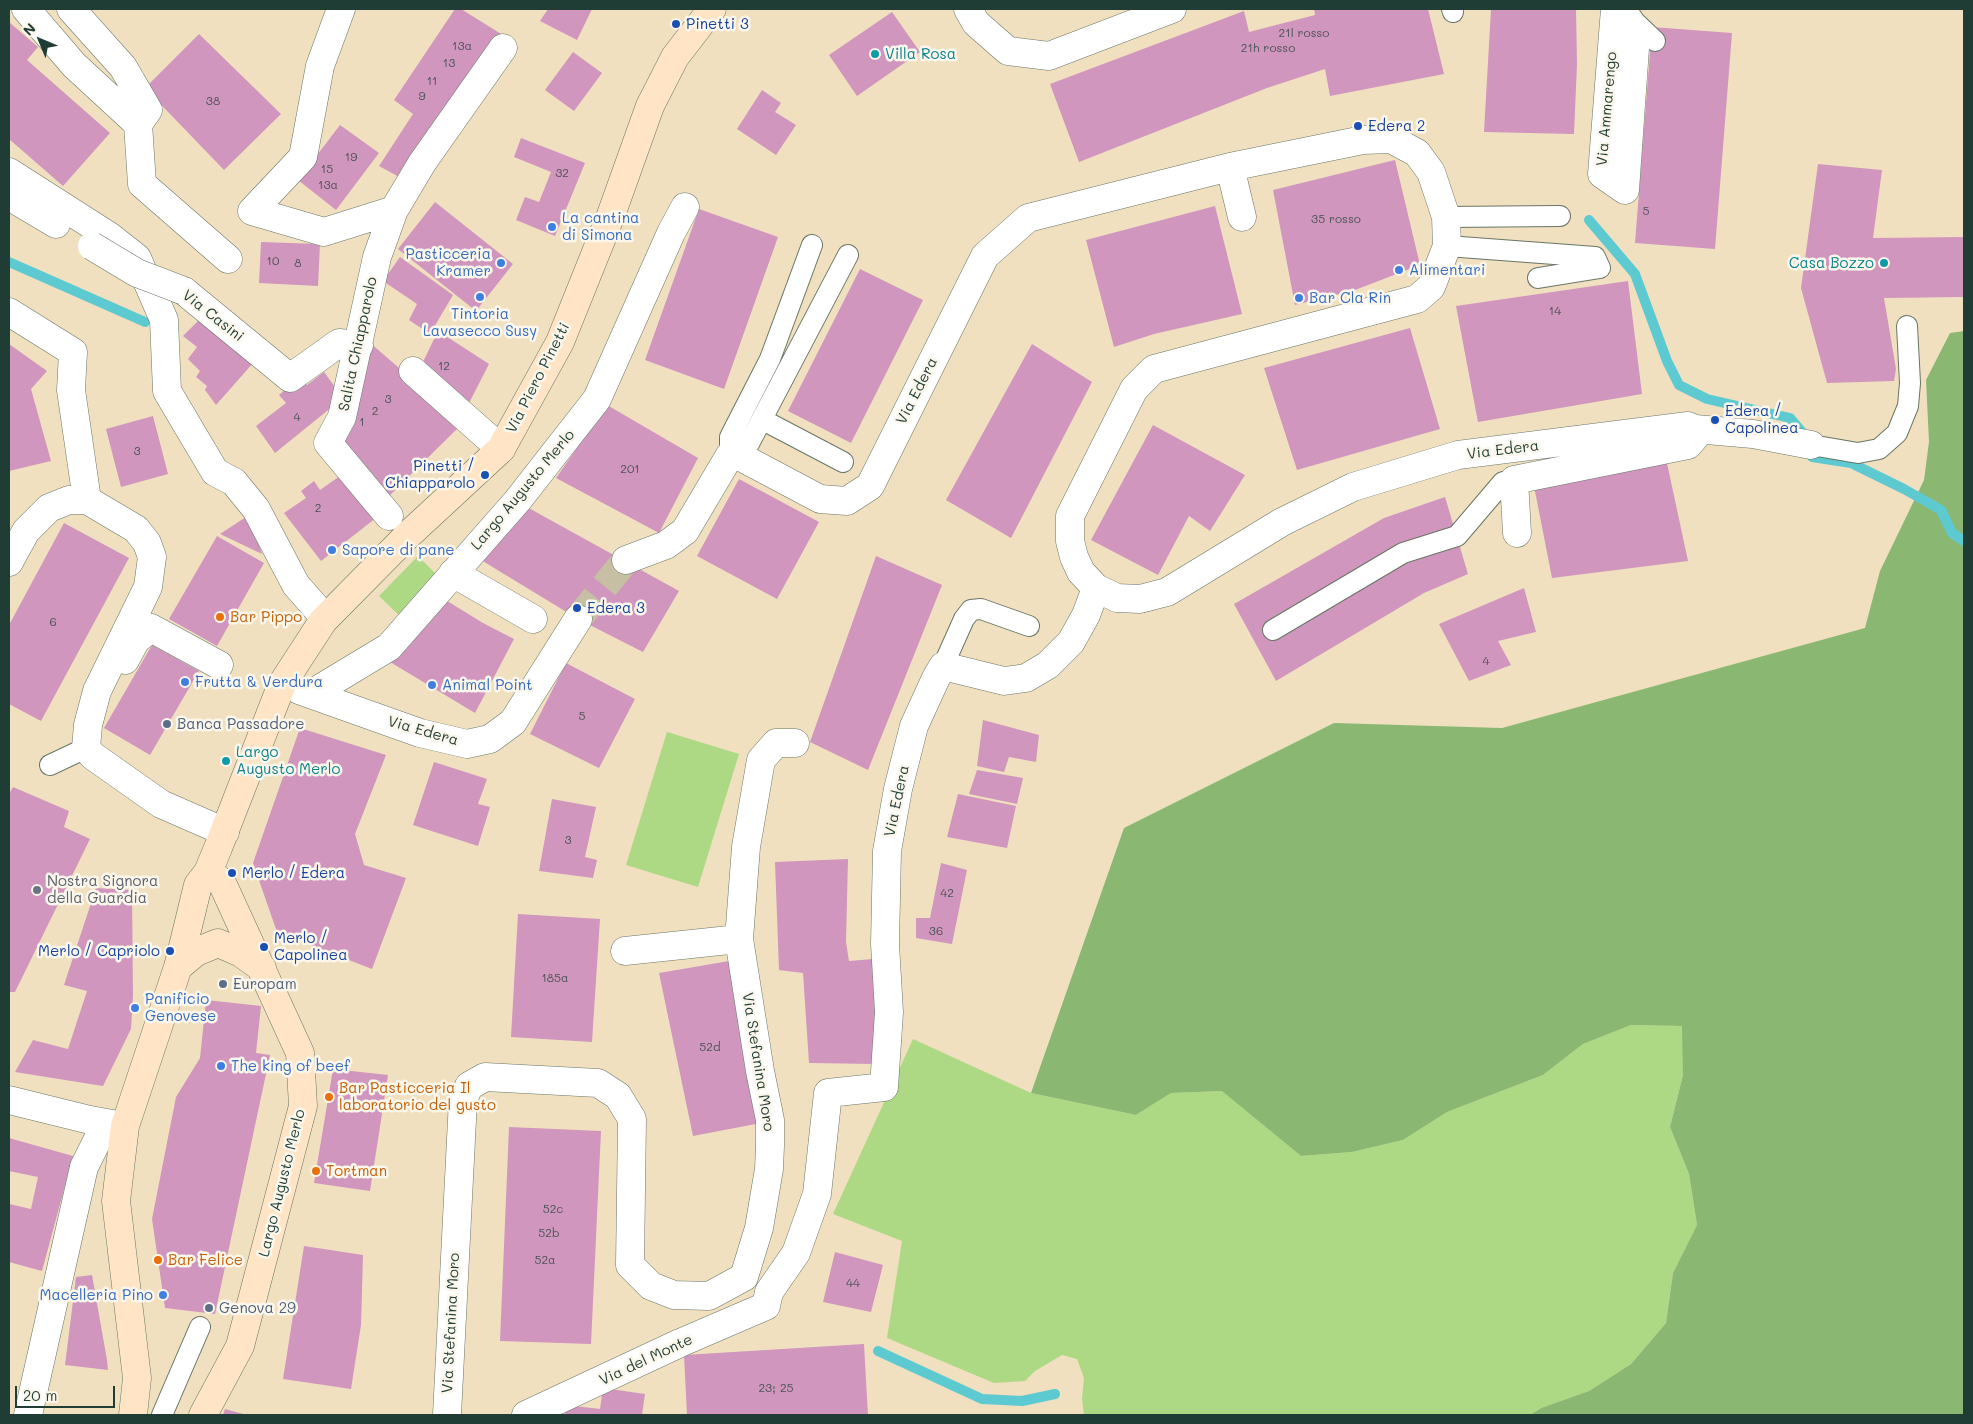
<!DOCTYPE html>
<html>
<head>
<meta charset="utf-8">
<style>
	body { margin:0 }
	#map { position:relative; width:1973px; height:1424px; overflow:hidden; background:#f0e0c0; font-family:Mali,sans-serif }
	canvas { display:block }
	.frame { position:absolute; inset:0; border:10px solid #1f3d34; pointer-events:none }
	.north { position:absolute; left:15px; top:15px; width:50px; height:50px; -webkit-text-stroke:4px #fbf7ec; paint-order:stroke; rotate:315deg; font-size:14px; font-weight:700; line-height:20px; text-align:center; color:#1f3d34 }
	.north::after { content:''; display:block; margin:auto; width:18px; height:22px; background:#1f3d34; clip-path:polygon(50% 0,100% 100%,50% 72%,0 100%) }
	.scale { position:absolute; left:15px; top:1386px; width:100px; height:22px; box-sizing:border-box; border:2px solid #1f3d34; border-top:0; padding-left:6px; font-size:15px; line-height:18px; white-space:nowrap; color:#1f3d34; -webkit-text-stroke:4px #fbf7ec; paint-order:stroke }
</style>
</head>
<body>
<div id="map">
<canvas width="1973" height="1424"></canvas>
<div class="frame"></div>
<div class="north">N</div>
<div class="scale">20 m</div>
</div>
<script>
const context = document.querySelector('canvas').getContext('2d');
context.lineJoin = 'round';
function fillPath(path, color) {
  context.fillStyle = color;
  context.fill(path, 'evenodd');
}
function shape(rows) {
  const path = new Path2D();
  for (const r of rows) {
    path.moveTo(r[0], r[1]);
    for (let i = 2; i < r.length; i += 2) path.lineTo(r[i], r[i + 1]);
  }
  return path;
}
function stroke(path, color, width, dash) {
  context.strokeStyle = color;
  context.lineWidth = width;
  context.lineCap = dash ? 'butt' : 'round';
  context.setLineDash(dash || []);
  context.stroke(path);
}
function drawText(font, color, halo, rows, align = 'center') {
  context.font = font + ' Mali,sans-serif';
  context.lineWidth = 5;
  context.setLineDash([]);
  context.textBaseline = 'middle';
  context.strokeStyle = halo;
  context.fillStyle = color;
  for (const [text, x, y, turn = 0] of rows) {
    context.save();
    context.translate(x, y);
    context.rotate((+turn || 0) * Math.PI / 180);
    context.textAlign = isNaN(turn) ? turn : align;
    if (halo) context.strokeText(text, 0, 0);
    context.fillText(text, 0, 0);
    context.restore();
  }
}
const green = shape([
	[418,556,442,580,404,620,379,596],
	[667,732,739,754,698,887,626,865],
	[1631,1025,1683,1026,1683,1075,1670,1127,1689,1174,1697,1225,1673,1273,1666,1323,1631,1364,1589,1391,1541,1408,1530,1415,1084,1415,1082,1399,1084,1378,1077,1359,1062,1355,1035,1371,1025,1381,994,1383,887,1338,902,1241,833,1214,913,1039,1031,1093,1136,1115,1171,1093,1223,1091,1301,1156,1352,1152,1403,1140,1447,1112,1543,1075,1583,1044]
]);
const forest = shape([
	[1964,331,1964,1415,1530,1415,1541,1408,1589,1391,1631,1364,1666,1323,1673,1273,1697,1225,1689,1174,1670,1127,1683,1075,1682,1026,1631,1025,1583,1044,1543,1075,1447,1112,1403,1140,1352,1152,1301,1156,1222,1091,1171,1093,1136,1115,1031,1093,1124,828,1334,723,1502,728,1865,628,1880,571,1924,480,1929,442,1926,380,1950,333]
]);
const stream = shape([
	[1589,220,1635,274,1667,361,1679,385,1707,399,1790,418,1802,432],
	[9,262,145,322],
	[1812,457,1851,463,1904,489,1941,510,1952,533,1964,541],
	[878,1351,982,1399,1022,1401,1055,1394]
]);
const building = shape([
	[455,9,461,9,506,37,401,178,379,166,413,114,394,100],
	[548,9,592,9,577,40,540,21],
	[1314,9,1428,9,1444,74,1330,96,1325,69,1267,88,1079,162,1050,84,1244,11,1249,32,1315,15],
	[1491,9,1576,9,1577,64,1574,134,1484,132],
	[892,12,920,52,857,96,829,55],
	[9,22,38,47,27,60,110,133,63,186,9,139],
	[1652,27,1732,33,1715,249,1635,243],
	[199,34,281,114,224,170,145,88],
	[573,52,602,73,574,111,545,90],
	[762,90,781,103,775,112,796,125,776,155,737,129],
	[340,125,379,153,336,210,298,180],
	[521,138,585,163,555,236,516,220,525,197,539,202,551,172,514,157],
	[1395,160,1420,265,1355,290,1295,305,1273,190],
	[1818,164,1882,170,1873,238,1964,237,1964,297,1884,298,1896,369,1894,381,1827,383,1801,288],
	[435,202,513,264,476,311,398,249],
	[1215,206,1242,314,1154,334,1114,347,1086,240],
	[699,209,778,237,724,389,645,360],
	[261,242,320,244,318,286,259,283],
	[400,257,453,295,430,334,409,320,417,304,383,281],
	[860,269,923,300,851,443,788,411],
	[1628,281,1642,394,1478,422,1456,306],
	[203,316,254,362,216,405,205,390,207,386,196,377,200,371,188,359,197,347,183,336],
	[1410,328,1440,429,1297,470,1264,368],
	[438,331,489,364,468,405,421,366],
	[369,342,463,423,384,501,335,440],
	[9,344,47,371,31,389,51,461,9,471],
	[1032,344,1092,382,1011,538,946,500],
	[324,372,343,398,275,453,256,426,286,403,279,395,300,377,307,385],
	[607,405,698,458,659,533,556,478],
	[153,416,168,474,121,487,106,429],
	[1153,425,1245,475,1210,531,1189,516,1158,575,1091,540],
	[1667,463,1688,561,1552,578,1534,486],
	[347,471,381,514,321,561,284,513,306,498,301,491,314,481,320,490],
	[739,479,819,522,777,599,697,556],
	[1445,497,1468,574,1424,593,1276,681,1234,604,1384,518],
	[525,506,679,591,643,652,578,619,481,560],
	[249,515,262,554,220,534],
	[64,523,129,558,41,721,9,704,9,625],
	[217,536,264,563,217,646,169,619],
	[876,556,942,585,868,770,810,742],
	[1524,588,1536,632,1498,641,1511,665,1469,681,1439,624],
	[439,596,483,623,514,639,475,713,385,659],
	[152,645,199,671,150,755,104,728],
	[566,663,635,699,599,768,530,734],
	[983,720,1039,735,1036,762,1009,757,1004,772,977,766],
	[300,728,386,755,355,834,364,865,406,878,372,969,277,932,253,863],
	[434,762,487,779,478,804,490,807,478,846,413,825],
	[977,770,1023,778,1017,804,969,794],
	[13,787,69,811,64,827,90,839,15,992,9,992,9,794],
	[958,794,1016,806,1007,848,947,837],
	[552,799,596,807,585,857,597,860,593,878,539,871],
	[848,859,846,942,849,961,873,959,877,1064,809,1063,803,973,779,970,775,862],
	[941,863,967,870,952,944,916,938,916,918,930,918],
	[96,888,132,890,133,995,131,1029,103,1086,15,1072,33,1040,68,1049,87,991,64,985],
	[518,914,600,919,592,1042,511,1037],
	[729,961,761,1123,693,1136,659,973],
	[206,1000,261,1006,256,1053,270,1055,215,1314,165,1308,152,1219,176,1097,200,1058],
	[333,1069,388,1075,370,1191,314,1183],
	[509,1127,601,1131,591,1344,500,1341],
	[9,1138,73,1156,42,1271,9,1262,9,1204,31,1209,38,1177,9,1171],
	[304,1246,363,1255,361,1325,351,1389,283,1379],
	[835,1252,883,1265,871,1312,823,1302],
	[92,1275,107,1360,108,1370,65,1365,76,1277],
	[864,1344,868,1415,687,1415,684,1355],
	[603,1388,645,1394,642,1415,565,1415,566,1405,600,1409],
	[225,1409,247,1415,223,1415]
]);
const streetTunnel = shape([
	[578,619,626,560]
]);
const lane = shape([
	[1452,9,1453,12],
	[1626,9,1635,22,1655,41],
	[1446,217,1560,216],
	[1447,246,1595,257,1600,268,1538,278],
	[763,420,843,462],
	[1811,445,1858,453,1879,449,1897,433,1908,406,1910,383,1907,326],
	[730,455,730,437,770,359,812,245],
	[742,457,848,255],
	[1273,630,1403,553,1457,536,1503,482,1514,480],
	[943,666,964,619,971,610,981,609,1029,626],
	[50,765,86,748],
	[162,1415,200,1327]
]);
const street = shape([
	[26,9,74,65,138,124,148,110,123,67,71,9],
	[341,9,320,66,303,157,252,211,324,232,394,210,377,257,342,417,328,443,389,516],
	[968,9,976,23,1008,51,1049,56,1172,9],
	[1615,9,1602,174,1625,190,1636,34],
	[138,124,142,184,228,259],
	[1230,167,1242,217],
	[9,172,109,236,137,258,164,320,167,391,215,472,234,482,256,509,296,585,325,618],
	[9,196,56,224],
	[394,210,422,163,503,48],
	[184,291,290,378,339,343,359,345],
	[9,312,73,352,71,390,87,500],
	[413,371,501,449],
	[1517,533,1514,480,1688,445,1695,437,1695,429],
	[626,560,666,545,685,531,730,455,737,455,820,499,847,501,870,486,985,256,1028,218,1230,167,1363,140,1391,139,1417,153,1431,172,1446,217,1447,246,1431,287,1417,299,1154,369,1134,389,1070,516,1070,541,1074,557,1081,572,1096,588,1117,598,1140,599,1167,592,1282,522,1353,487,1458,455,1688,426,1695,429,1753,434,1811,445],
	[9,562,26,531,49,508,69,500,87,500,136,529,147,543,152,557,148,587,97,691,88,725,86,748,93,756,161,804,225,832],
	[453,573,533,619],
	[125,660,136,640,151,628,219,665],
	[299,690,420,733,467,744,490,739,513,722,578,619],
	[311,694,389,647,518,500,597,399,671,233,685,207],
	[625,951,739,939],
	[9,1100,90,1120,123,1126],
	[28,1415,84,1167,106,1123],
	[447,1415,463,1100,469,1086,485,1077,598,1083,618,1096,632,1119,630,1265,651,1286,674,1295,709,1296,744,1277,759,1228,769,1169,770,1146,770,1120,760,1071,739,939,746,847,761,760,776,743,795,743],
	[526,1415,680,1343,766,1306,769,1292,796,1253,817,1194,828,1093,884,1087,889,1012,885,944,887,851,898,789,914,726,936,678,943,666,1004,681,1026,678,1048,665,1071,642,1086,615,1096,588]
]);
const secondary = shape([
	[178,967,196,952,218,943,241,953,262,968],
	[133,1415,137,1378,116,1201,125,1126,178,967,198,885,208,872,218,848,282,684,323,621,407,536,501,449,560,342,611,215,650,106,675,57,712,9],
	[203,1415,240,1346,303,1106,300,1053,223,885,216,877,208,872]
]);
const streetBridge = shape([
	[92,246,137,273,184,291]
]);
const markers = [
	[676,24,5,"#1a4fb4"],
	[875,54,5,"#0f9aa8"],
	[1358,126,5,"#1a4fb4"],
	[552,227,5,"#3f7fe0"],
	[501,263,5,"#3f7fe0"],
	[1884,263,5,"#0f9aa8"],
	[1399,270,5,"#3f7fe0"],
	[480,297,5,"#3f7fe0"],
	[1299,298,5,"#3f7fe0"],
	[1715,420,5,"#1a4fb4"],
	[485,475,5,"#1a4fb4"],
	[332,550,5,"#3f7fe0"],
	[577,608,5,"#1a4fb4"],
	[220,617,5,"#e8710a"],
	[185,682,5,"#3f7fe0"],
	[432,685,5,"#3f7fe0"],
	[167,724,5,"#5c6f8a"],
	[226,761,5,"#0f9aa8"],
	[232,873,5,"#1a4fb4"],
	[37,890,5,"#6b7280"],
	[264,947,5,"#1a4fb4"],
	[170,951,5,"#1a4fb4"],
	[223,984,5,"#5c6f8a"],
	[135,1008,5,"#3f7fe0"],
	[221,1066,5,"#3f7fe0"],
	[329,1097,5,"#e8710a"],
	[316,1171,5,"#e8710a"],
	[158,1260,5,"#e8710a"],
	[163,1295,5,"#3f7fe0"],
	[209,1308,5,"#5c6f8a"]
];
const numberNames = [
	["21l rosso",1304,33],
	["13a",462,46],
	["21h rosso",1268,48],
	["13",449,63],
	["11",432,81],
	["9",422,96],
	["38",213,101],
	["19",351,157],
	["15",327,169],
	["32",562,173],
	["13a",328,185],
	["5",1646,211],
	["35 rosso",1336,219],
	["10",273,261],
	["8",298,263],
	["14",1555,311],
	["12",444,366],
	["3",388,399],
	["2",375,411],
	["4",297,417],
	["1",362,422],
	["3",137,451],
	["201",630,469],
	["2",318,508],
	["6",53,622],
	["4",1486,661],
	["5",582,716],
	["3",568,840],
	["42",947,893],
	["36",936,931],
	["185a",555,978],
	["52d",710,1047],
	["52c",553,1209],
	["52b",549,1233],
	["52a",545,1260],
	["44",853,1283],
	["23; 25",776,1388]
];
const transitNames = [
	["Pinetti 3",686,24],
	["Edera 2",1368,126],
	["Edera /",1725,411],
	["Capolinea",1725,428],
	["Pinetti /",475,466,"right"],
	["Chiapparolo",475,483,"right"],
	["Edera 3",587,608],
	["Merlo / Edera",242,873],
	["Merlo /",274,938],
	["Capolinea",274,955],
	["Merlo / Capriolo",160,951,"right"]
];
const cultureNames = [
	["Villa Rosa",885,54],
	["Casa Bozzo",1874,263,"right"],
	["Largo",236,752],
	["Augusto Merlo",236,769]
];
const streetNames = [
	["Via Ammarengo",1607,109,-85],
	["Via Casini",213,316,38],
	["Salita Chiapparolo",358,344,-78],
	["Via Piero Pinetti",538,378,-63],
	["Via Edera",917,391,-63],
	["Via Edera",1503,450,-7],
	["Largo Augusto Merlo",523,490,-50],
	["Via Edera",423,731,16],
	["Via Edera",897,801,-78],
	["Via Stefanina Moro",758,1062,81],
	["Largo Augusto Merlo",282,1183,-76],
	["Via Stefanina Moro",451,1323,-87],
	["Via del Monte",646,1360,-25]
];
const shopNames = [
	["La cantina",562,218],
	["di Simona",562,235],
	["Pasticceria",491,254,"right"],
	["Kramer",491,271,"right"],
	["Alimentari",1409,270],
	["Bar Cla Rin",1309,298],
	["Tintoria",480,314,"center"],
	["Lavasecco Susy",480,331,"center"],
	["Sapore di pane",342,550],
	["Frutta & Verdura",195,682],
	["Animal Point",442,685],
	["Panificio",145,999],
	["Genovese",145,1016],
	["The king of beef",231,1066],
	["Macelleria Pino",153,1295,"right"]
];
const foodNames = [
	["Bar Pippo",230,617],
	["Bar Pasticceria Il",339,1088],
	["laboratorio del gusto",339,1105],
	["Tortman",326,1171],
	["Bar Felice",168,1260]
];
const serviceNames = [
	["Banca Passadore",177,724],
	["Europam",233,984],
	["Genova 29",219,1308]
];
const worshipNames = [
	["Nostra Signora",47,881],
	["della Guardia",47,898]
];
fillPath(green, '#add884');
fillPath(forest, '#8ab872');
stroke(stream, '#5dcad2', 10);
fillPath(building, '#d096bd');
stroke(streetTunnel, '#c6bfa4', 28, [28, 14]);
stroke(lane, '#687665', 22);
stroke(street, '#687665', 29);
stroke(secondary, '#687665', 29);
stroke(lane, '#fff', 20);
stroke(street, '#fff', 28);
stroke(secondary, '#ffe4c6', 28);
stroke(streetBridge, '#687665', 29, []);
stroke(streetBridge, '#fff', 28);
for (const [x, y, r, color] of markers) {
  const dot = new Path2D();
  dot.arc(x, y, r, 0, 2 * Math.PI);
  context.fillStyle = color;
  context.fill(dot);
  stroke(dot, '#fbf7ec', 2);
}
drawText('12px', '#4b5356', null, numberNames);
drawText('15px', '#164399', '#fbf7ec', transitNames, 'left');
drawText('15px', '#0d838f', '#fbf7ec', cultureNames, 'left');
drawText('15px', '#1f3d34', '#fbf7ec', streetNames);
drawText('15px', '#366cbe', '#fbf7ec', shopNames, 'left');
drawText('15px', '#c56008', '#fbf7ec', foodNames, 'left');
drawText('15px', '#4e5e75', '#fbf7ec', serviceNames, 'left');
drawText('15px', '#5b616d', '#fbf7ec', worshipNames, 'left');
</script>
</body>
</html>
